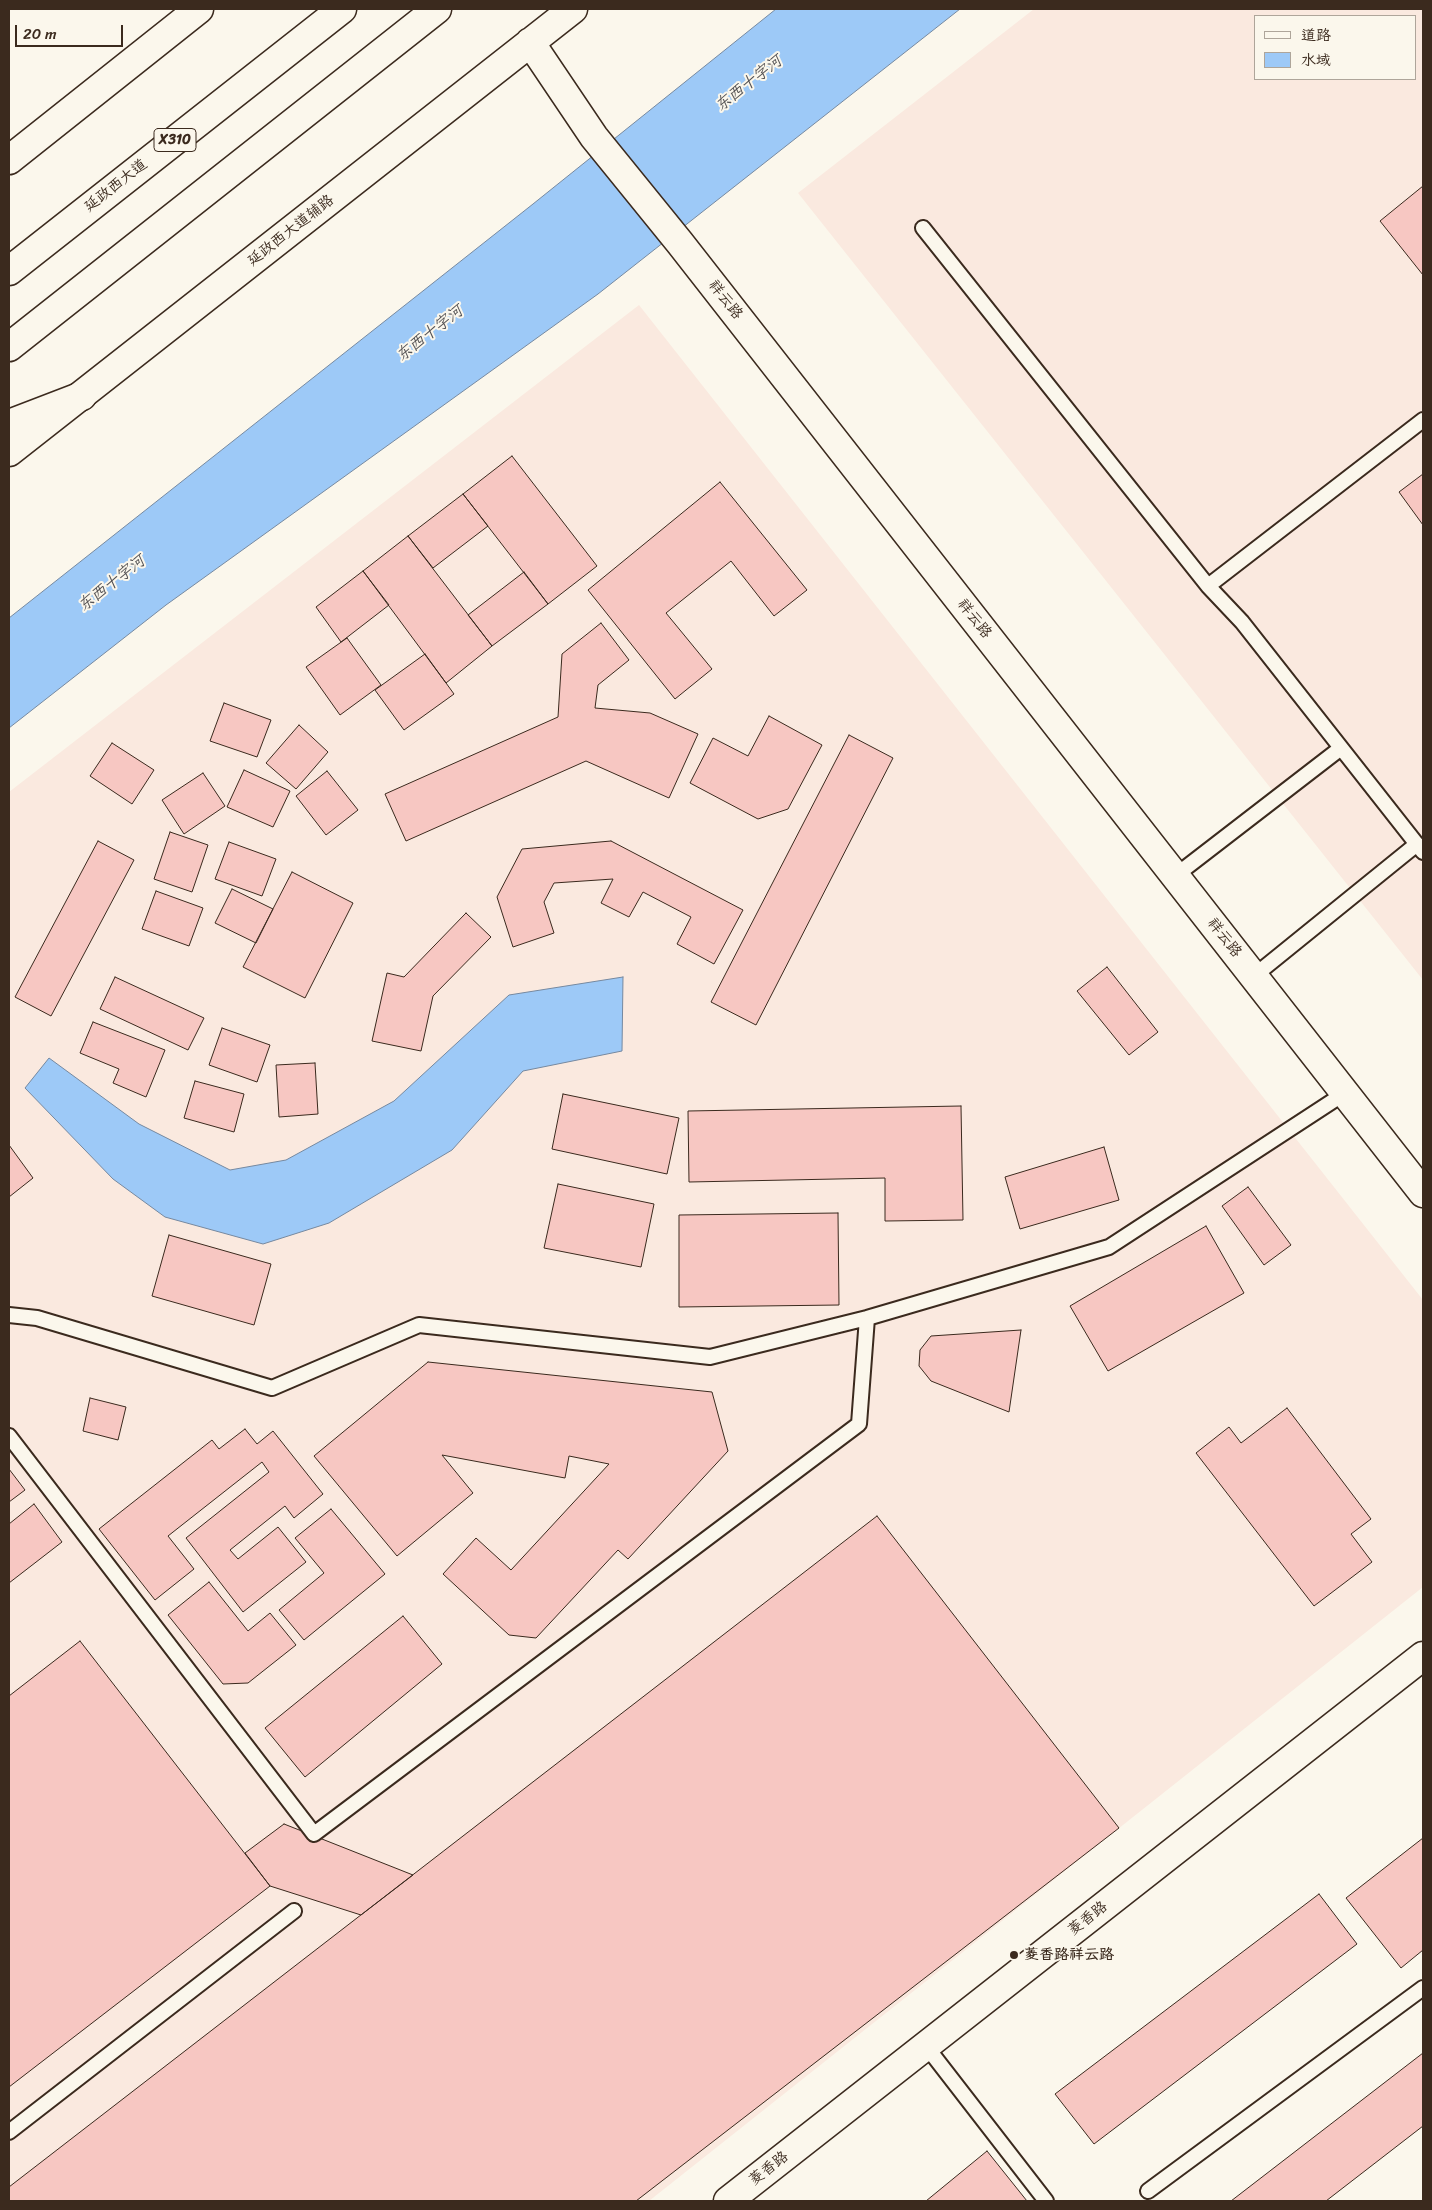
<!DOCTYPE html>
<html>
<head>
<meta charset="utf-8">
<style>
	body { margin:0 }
	#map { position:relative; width:1432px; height:2210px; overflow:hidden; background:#fbf7ec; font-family:Sriracha,"LXGW WenKai TC",sans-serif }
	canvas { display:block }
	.frame { position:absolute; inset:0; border:10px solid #3b2a1e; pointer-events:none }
	.legend { position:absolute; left:1254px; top:15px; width:162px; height:65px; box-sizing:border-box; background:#fbf7ec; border:1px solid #aea59a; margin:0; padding:6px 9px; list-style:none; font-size:15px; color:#3b2a1e }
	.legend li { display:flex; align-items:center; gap:10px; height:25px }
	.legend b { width:25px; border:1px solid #aea59a }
	.scale { position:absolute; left:15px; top:25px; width:108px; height:22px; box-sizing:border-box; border:2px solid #3b2a1e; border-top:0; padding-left:6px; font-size:15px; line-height:18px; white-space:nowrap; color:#3b2a1e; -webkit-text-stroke:4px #fbf7ec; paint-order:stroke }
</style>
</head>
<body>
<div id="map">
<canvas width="1432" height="2210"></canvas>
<div class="frame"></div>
<ul class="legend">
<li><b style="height:6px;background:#fbf7ec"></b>道路</li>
<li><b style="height:14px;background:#9dc9f7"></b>水域</li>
</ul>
<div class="scale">20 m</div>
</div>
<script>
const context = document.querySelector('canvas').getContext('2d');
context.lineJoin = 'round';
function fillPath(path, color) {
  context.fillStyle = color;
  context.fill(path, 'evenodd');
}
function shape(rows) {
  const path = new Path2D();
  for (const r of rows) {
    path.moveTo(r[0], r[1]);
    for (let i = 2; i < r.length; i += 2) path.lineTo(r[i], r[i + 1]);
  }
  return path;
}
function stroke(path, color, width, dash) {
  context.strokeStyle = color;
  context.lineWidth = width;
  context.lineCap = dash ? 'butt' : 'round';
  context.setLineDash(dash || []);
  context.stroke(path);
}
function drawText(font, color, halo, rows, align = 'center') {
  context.font = font + ' Sriracha,"LXGW WenKai TC",sans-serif';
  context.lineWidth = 4;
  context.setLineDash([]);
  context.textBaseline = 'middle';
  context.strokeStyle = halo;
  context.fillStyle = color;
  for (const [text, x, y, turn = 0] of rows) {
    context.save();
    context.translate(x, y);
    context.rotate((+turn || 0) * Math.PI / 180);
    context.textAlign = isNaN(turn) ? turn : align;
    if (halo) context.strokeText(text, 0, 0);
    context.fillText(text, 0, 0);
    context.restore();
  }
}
const built = shape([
	[1034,9,1423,9,1423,980,798,193],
	[1256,16,1416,16,1416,79,1256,79],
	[639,305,1423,1300,1423,1587,649,2201,9,2201,9,792]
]);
const water = shape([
	[776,9,960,9,598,294,166,605,9,728,9,618,533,204,776,9],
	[623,977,622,1051,523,1071,452,1150,329,1223,263,1244,165,1217,113,1179,25,1088,49,1058,139,1124,230,1170,286,1160,394,1101,509,995,623,977]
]);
const building = shape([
	[1423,186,1423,275,1380,221,1423,186],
	[512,456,597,566,548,604,463,494,512,456],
	[1423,474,1423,525,1399,492,1423,474],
	[720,482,807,590,774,616,731,561,666,613,712,669,675,699,588,590,720,482],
	[463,494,488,526,433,568,408,536,463,494],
	[408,536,492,646,446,683,363,571,408,536],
	[363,571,389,605,341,642,316,607,363,571],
	[524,572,548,604,492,646,468,615,524,572],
	[601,623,629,660,598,685,595,708,650,713,698,734,669,798,586,761,406,841,385,794,558,717,562,654,601,623],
	[347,638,381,685,340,715,306,667,347,638],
	[425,654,454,694,404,730,375,690,425,654],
	[224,703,271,720,257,757,210,741,224,703],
	[769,716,822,745,788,809,758,819,690,783,713,738,748,756,769,716],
	[299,725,328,752,296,789,266,763,299,725],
	[849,735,893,758,756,1025,711,1002,849,735],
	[112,743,154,770,132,804,90,776,112,743],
	[244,770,290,791,273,827,227,807,244,770],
	[327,771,358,810,326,835,296,796,327,771],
	[203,773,225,806,184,834,162,800,203,773],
	[170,832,208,845,192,892,154,879,170,832],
	[98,841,134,860,51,1016,15,997,98,841],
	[611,841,743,910,714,964,677,944,691,917,643,892,629,917,601,903,613,879,554,883,544,902,554,933,513,947,497,897,522,849,611,841],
	[229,842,276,859,262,896,215,879,229,842],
	[292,872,353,903,305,998,243,967,292,872],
	[232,889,273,909,256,943,215,923,232,889],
	[156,891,203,908,189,946,142,929,156,891],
	[466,913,491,937,433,996,421,1051,372,1041,387,973,404,977,466,913],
	[1107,967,1158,1032,1129,1055,1077,991,1107,967],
	[115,977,204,1018,188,1050,100,1009,115,977],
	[93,1022,165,1050,146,1097,113,1083,119,1069,80,1053,93,1022],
	[222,1028,270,1045,257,1082,209,1065,222,1028],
	[315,1063,318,1114,279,1117,276,1065,315,1063],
	[195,1081,244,1094,234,1132,184,1118,195,1081],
	[563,1094,679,1118,667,1174,552,1149,563,1094],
	[961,1106,963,1220,885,1221,885,1178,689,1182,688,1111,961,1106],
	[9,1145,33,1178,9,1197,9,1145],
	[1104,1147,1119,1200,1020,1229,1005,1177,1104,1147],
	[558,1184,654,1204,641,1267,544,1248,558,1184],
	[1248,1187,1291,1245,1264,1265,1222,1206,1248,1187],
	[838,1213,839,1305,679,1307,679,1215,838,1213],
	[1206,1226,1244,1293,1108,1371,1070,1306,1206,1226],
	[169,1235,271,1264,254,1325,152,1296,169,1235],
	[1021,1330,1009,1412,931,1381,919,1366,920,1350,931,1336,1021,1330],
	[428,1362,712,1392,728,1451,628,1559,618,1550,536,1638,509,1635,443,1574,476,1538,511,1570,609,1464,569,1456,565,1478,442,1455,473,1493,397,1556,314,1456,428,1362],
	[90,1398,126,1407,118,1440,83,1431,90,1398],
	[1287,1408,1371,1519,1351,1534,1372,1562,1314,1606,1196,1453,1229,1427,1241,1443,1287,1408],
	[245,1429,257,1444,273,1431,323,1494,294,1518,285,1506,230,1550,238,1559,278,1527,306,1562,243,1612,186,1538,269,1472,262,1462,168,1536,194,1569,155,1600,99,1529,212,1440,219,1449,245,1429],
	[9,1469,25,1490,9,1502,9,1469],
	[34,1504,62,1542,9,1583,9,1524,34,1504],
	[331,1509,385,1574,304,1640,279,1610,324,1573,295,1538,331,1509],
	[877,1516,1119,1828,636,2201,9,2201,9,2187,877,1516],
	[209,1582,248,1631,270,1613,296,1645,248,1683,223,1684,168,1615,209,1582],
	[403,1616,442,1664,305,1777,265,1728,403,1616],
	[80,1641,270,1886,9,2087,9,1696,80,1641],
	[284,1824,413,1875,361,1915,270,1886,245,1853,284,1824],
	[1423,1838,1423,1950,1401,1968,1346,1898,1423,1838],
	[1319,1894,1357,1944,1094,2144,1055,2094,1319,1894],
	[1423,2053,1423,2126,1326,2201,1231,2201,1423,2053],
	[987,2151,1027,2201,926,2201,987,2151]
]);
const lane = shape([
	[923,228,1208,586,1242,622,1423,852],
	[1208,586,1423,420],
	[1175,876,1341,748],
	[1254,976,1417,844],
	[9,1315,37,1318,272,1388,419,1325,710,1357,867,1318,1109,1247,1345,1093],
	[9,1436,314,1834,859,1424,867,1318],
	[926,2046,1046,2201],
	[9,2132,294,1911],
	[1148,2191,1423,1988]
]);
const secondary = shape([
	[530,42,594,137,680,243,1423,1193],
	[9,160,199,9],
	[9,452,573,9],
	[728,2201,1423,1656]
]);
const primary = shape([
	[9,271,342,9],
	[9,347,437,9],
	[9,424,82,396]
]);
const markers = [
	[1014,1955,5,"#3b2a1e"]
];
const shields = [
	[175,140,42]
];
const shieldNames = [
	["X310",175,140]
];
const streetNames = [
	["延政西大道",116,186,-38],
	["延政西大道辅路",291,231,-38],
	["祥云路",725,300,52],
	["祥云路",974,619,52],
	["祥云路",1224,938,52],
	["菱香路",1088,1919,-38],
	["菱香路",769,2169,-38]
];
const poiNames = [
	["菱香路祥云路",1024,1955]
];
const waterNames = [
	["东西十字河",749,84,-38],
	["东西十字河",430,334,-38],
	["东西十字河",112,584,-38]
];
fillPath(built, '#fae9df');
fillPath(water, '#9dc9f7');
stroke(water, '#7689a0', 1);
fillPath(building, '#f7c7c2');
stroke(building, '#3b2a1e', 1);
stroke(lane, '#3b2a1e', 18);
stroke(secondary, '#3b2a1e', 31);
stroke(primary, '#3b2a1e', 31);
stroke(lane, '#fbf7ec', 14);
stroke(secondary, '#fbf7ec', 28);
stroke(primary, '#fbf7ec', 28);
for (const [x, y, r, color] of markers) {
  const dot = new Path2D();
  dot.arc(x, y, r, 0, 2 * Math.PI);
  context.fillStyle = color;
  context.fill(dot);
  stroke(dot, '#fbf7ec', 2);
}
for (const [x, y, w] of shields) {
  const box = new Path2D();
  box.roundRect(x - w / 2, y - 11.5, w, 23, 4);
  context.fillStyle = '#fbf7ec';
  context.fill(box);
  stroke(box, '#3b2a1e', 1);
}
drawText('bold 14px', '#3b2a1e', null, shieldNames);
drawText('15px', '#3b2a1e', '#fbf7ec', streetNames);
drawText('bold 15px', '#3b2a1e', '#fbf7ec', poiNames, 'left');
drawText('italic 16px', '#545254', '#fbf7ec', waterNames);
</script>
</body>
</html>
